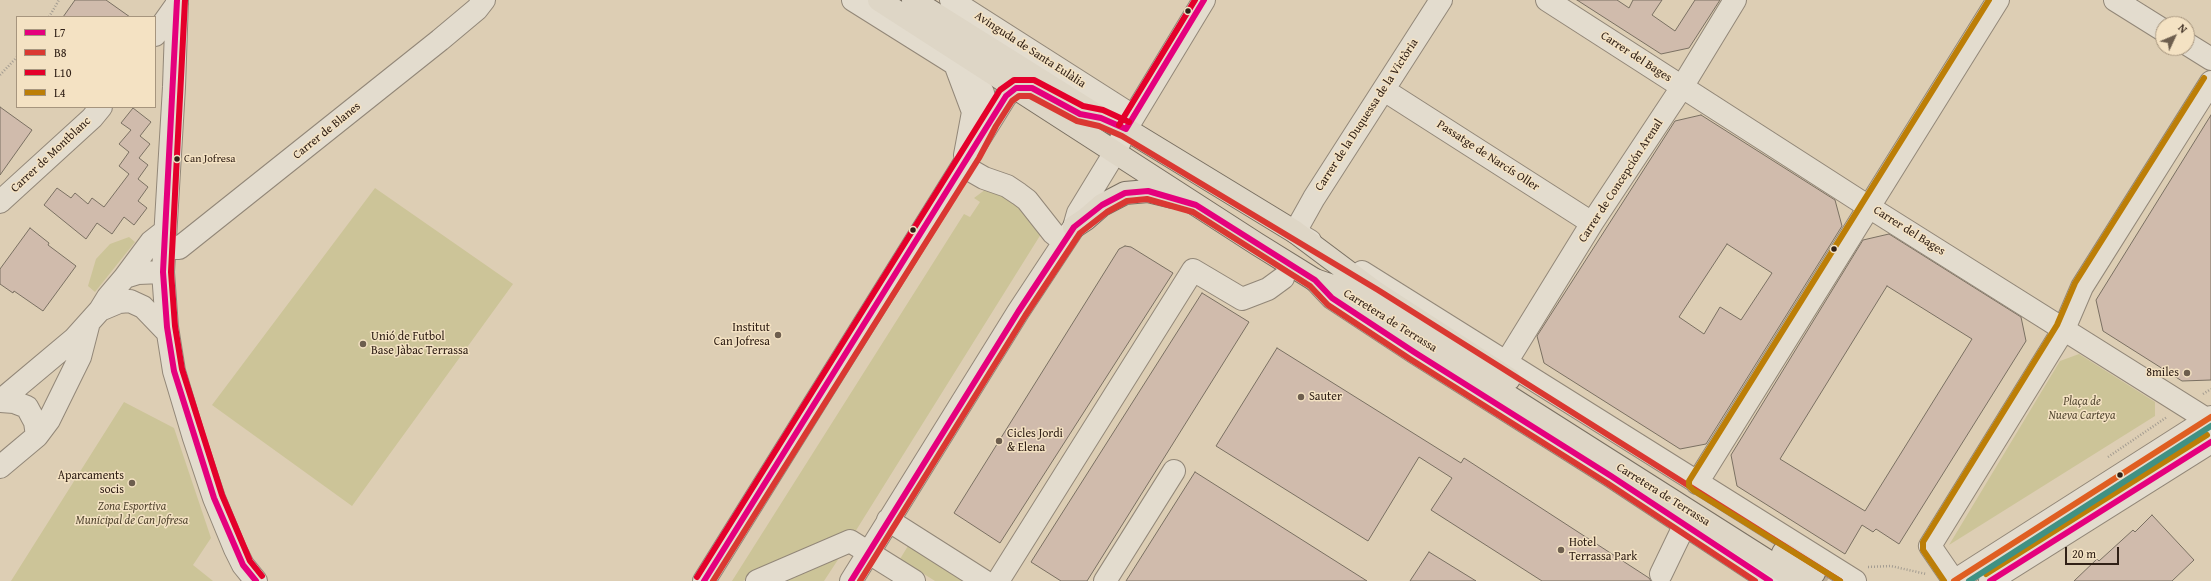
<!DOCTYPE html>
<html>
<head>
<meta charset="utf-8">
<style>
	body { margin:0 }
	#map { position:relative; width:2211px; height:581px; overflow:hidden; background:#ddceb4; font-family:"Gentium Book Plus",serif }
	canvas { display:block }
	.legend { position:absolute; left:16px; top:16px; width:140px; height:92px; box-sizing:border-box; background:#f4e2c3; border:1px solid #a6957e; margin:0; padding:5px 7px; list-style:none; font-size:12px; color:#312117 }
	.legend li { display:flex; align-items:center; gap:8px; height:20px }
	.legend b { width:20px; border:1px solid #a6957e }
	.north { position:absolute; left:2155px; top:16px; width:40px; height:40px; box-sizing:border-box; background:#f4e2c3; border:1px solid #a6957e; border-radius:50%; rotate:46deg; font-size:11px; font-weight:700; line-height:16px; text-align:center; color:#312117 }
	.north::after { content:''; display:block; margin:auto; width:14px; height:18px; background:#6d5e4e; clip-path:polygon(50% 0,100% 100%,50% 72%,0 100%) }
	.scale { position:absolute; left:2065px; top:547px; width:54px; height:18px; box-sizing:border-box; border:2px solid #312117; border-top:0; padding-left:5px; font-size:12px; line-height:14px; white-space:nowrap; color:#312117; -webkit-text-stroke:3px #f4e2c3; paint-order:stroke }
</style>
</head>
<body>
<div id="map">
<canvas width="2211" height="581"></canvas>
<ul class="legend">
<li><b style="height:5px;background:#e5007d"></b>L7</li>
<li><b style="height:5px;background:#da3832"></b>B8</li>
<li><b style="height:5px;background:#e4002b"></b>L10</li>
<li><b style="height:5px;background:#bc7e07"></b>L4</li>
</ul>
<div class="north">N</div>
<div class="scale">20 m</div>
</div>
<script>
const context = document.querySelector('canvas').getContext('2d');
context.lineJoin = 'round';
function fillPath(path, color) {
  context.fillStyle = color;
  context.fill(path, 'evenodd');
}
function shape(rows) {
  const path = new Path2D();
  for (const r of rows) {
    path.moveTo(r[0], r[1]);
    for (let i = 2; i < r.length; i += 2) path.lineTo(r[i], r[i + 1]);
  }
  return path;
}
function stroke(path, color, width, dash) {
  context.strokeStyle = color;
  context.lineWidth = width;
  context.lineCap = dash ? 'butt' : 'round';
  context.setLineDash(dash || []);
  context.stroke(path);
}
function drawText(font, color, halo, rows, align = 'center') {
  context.font = font + ' "Gentium Book Plus",serif';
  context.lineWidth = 3;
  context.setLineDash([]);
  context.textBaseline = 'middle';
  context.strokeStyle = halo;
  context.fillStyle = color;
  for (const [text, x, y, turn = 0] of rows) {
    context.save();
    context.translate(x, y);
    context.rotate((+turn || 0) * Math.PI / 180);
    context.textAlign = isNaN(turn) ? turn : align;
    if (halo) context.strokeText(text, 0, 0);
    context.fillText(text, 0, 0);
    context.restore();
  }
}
const green = shape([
	[375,188,513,284,352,506,212,405],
	[986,189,1010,197,1041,234,855,532,743,581,732,581,964,214,970,217,980,202,974,198],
	[129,237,135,242,95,292,88,286,96,259,110,244],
	[2079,354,2155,402,2155,416,1949,545,2060,361],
	[124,402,174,428,211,538,193,565,213,581,11,581],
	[908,546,964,581,935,581,900,559],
	[841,555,824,581,779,581]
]);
const building = shape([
	[75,0,106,0,130,17,63,17,75,0],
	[1577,0,1617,0,1629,8,1633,0,1662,0,1652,15,1675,31,1695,0,1720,0,1689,48,1661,54,1577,0],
	[0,107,32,130,0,175,0,107],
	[133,108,151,122,140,136,150,144,139,158,148,165,138,179,148,187,138,201,147,208,134,225,124,217,112,234,97,223,86,239,44,205,57,188,71,198,75,193,88,204,92,198,104,207,129,174,119,166,129,152,119,144,131,130,121,123,133,108],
	[1701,115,1835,200,1842,226,1706,444,1680,449,1544,363,1537,336,1675,121,1701,115],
	[1727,244,1772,273,1741,320,1720,307,1704,334,1679,317,1727,244],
	[2211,115,2211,380,2182,381,2103,331,2096,300,2211,115],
	[30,228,49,243,48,245,76,266,43,311,14,291,13,293,0,284,0,269,30,228],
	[1889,234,2021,317,2026,341,1899,544,1876,529,1873,532,1862,525,1845,554,1737,486,1731,455,1863,240,1889,234],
	[1887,286,1972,339,1865,511,1780,459,1887,286],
	[1125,246,1131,247,1173,273,1000,543,954,513,1119,249,1125,246],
	[1202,293,1249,322,1087,581,1061,581,1031,562,1202,293],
	[1277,348,1461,463,1464,458,1649,578,1651,581,1542,581,1431,510,1452,478,1419,457,1368,541,1216,446,1277,348],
	[1195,472,1367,581,1126,581,1195,472],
	[2152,515,2194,560,2172,581,2074,581,2097,559,2099,561,2133,530,2135,532,2152,515],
	[1429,552,1476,581,1410,581,1429,552]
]);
const majorTunnel = shape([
	[1814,573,1827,581]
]);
const path = shape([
	[49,17,59,0],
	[0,75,17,57],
	[2203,394,2211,389],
	[2108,457,2167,417],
	[1868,567,1891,566,1926,574]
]);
const minor = shape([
	[177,0,174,87,163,272,167,327,174,371,194,438,214,498,235,549,243,565,256,581],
	[853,0,955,64,973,112,965,155],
	[951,0,1133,116],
	[1547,0,1869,207,2211,422],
	[2115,0,2163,30],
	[155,35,177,4],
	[2187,44,2211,59],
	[964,57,983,93,989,122],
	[1384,90,1592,223],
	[963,166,984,178,1007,186,1019,194,1027,200,1053,233,1064,242],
	[0,202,92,118,101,107],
	[1310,241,1295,232,1314,198,1441,0],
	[164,248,179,248,440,40,477,9,484,0],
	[1362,272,1855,581],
	[125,277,151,242,165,231],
	[1315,280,1332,298,1414,352,1611,476,1770,581],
	[100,310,119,302,130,301,143,307,168,333],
	[1507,361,1592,223,1682,87,1735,0],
	[0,401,74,339,100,310,108,297,125,277,138,273,163,272],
	[0,401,14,402,27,407,35,422,37,436],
	[0,467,37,436,49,420,80,357,88,326],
	[1697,483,1998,0],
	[888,520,984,581],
	[1661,574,1685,524],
	[704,581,1006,96,1016,88,1034,90],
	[757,581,850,541,914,581],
	[851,581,1018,312,1074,227,1078,213,1114,154,1126,129,1204,0],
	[998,581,1193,270,1242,299,1268,289,1283,278],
	[1105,581,1174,471],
	[1954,581,1930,546,2064,329,2082,287,2211,82],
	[1954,581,2211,417],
	[1990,581,2211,442]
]);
const major = shape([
	[879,0,1257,244,1315,280,1338,288,1799,581],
	[913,0,1101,118,1126,129,1295,232,1375,292,1509,379],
	[1074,227,1086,219,1102,205,1125,193,1148,191,1173,197],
	[1783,553,1814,573]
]);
const bus1 = shape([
	[177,0,163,272,167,327,174,371,214,498,243,565,256,581],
	[704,581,1006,96,1016,88,1032,88,1080,114,1101,118,1126,129,1204,0],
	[851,581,1018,312,1074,227,1102,205,1125,193,1148,191,1196,205,1315,280,1332,298,1414,352,1611,476,1770,581],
	[1990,581,2211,442]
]);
const bus2 = shape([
	[713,581,979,158,996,126,1012,101,1019,96,1030,96,1077,121,1099,126,1122,136,1378,290,1840,581],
	[860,581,1025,316,1080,233,1107,212,1127,201,1147,199,1193,212,1310,286,1328,305,1410,359,1607,483,1755,581]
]);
const bus3 = shape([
	[185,0,171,272,175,326,182,369,222,495,250,561,262,576],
	[1119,125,1195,0],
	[697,577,1000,90,1014,80,1034,80,1083,106,1103,110,1129,122]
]);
const bus4 = shape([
	[1986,574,2207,435],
	[1840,581,1693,490,1689,486,1689,481,1989,0],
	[1944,581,1923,550,1923,542,2057,325,2075,283,2204,78]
]);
const bus5 = shape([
	[1969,581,2211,426]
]);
const bus6 = shape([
	[1954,581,2211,417]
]);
const markers = [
	[1188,11,3.5,"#312117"],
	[177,159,3.5,"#312117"],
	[913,230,3.5,"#312117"],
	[1834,249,3.5,"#312117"],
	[778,335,4,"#6d5e4e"],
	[363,344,4,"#6d5e4e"],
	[2187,373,4,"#6d5e4e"],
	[1301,397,4,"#6d5e4e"],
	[999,441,4,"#6d5e4e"],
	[2120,475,3.5,"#312117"],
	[132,483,4,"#6d5e4e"],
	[1561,550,4,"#6d5e4e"]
];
const busNames = [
	["Can Jofresa",184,159]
];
const streetNames = [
	["Avinguda de Santa Eulàlia",1030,50,33],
	["Carrer del Bages",1636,57,33],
	["Carrer de la Duquessa de la Victòria",1367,115,-57],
	["Carrer de Blanes",327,131,-39],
	["Carrer de Montblanc",51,155,-43],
	["Passatge de Narcís Oller",1488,156,33],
	["Carrer de Concepción Arenal",1621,181,-57],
	["Carrer del Bages",1909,231,32],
	["Carretera de Terrassa",1390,321,32],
	["Carretera de Terrassa",1663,495,32]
];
const poiNames = [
	["Institut",770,328,"right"],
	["Can Jofresa",770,342,"right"],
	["Unió de Futbol",371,337],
	["Base Jàbac Terrassa",371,351],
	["8miles",2179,373,"right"],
	["Sauter",1309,397],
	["Cicles Jordi",1007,434],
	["& Elena",1007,448],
	["Aparcaments",124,476,"right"],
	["socis",124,490,"right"],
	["Hotel",1569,543],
	["Terrassa Park",1569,557]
];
const parkNames = [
	["Plaça de",2082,402],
	["Nueva Carteya",2082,416],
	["Zona Esportiva",132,507],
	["Municipal de Can Jofresa",132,521]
];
fillPath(green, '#ccc498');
fillPath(building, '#d0bbac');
stroke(building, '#7a7062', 1);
stroke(majorTunnel, '#bbab95', 22, [22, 11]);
stroke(minor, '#928778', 24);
stroke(major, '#7a7062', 24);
stroke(path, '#a39c91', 2.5, [1, 2]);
stroke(minor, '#e3dcce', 22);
stroke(major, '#ded6c6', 22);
stroke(bus1, '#e5007d', 6);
stroke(bus2, '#da3832', 6);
stroke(bus3, '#e4002b', 6);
stroke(bus4, '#bc7e07', 6);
stroke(bus5, '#409183', 6);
stroke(bus6, '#df5e21', 6);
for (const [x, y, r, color] of markers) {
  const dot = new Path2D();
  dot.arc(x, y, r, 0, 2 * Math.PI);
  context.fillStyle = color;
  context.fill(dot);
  stroke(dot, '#f4e2c3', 1.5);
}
drawText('11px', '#312117', '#f4e2c3', busNames, 'left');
drawText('12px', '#312117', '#f4e2c3', streetNames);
drawText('12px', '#312117', '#f4e2c3', poiNames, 'left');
drawText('italic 12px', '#544832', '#f4e2c3', parkNames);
</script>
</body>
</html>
